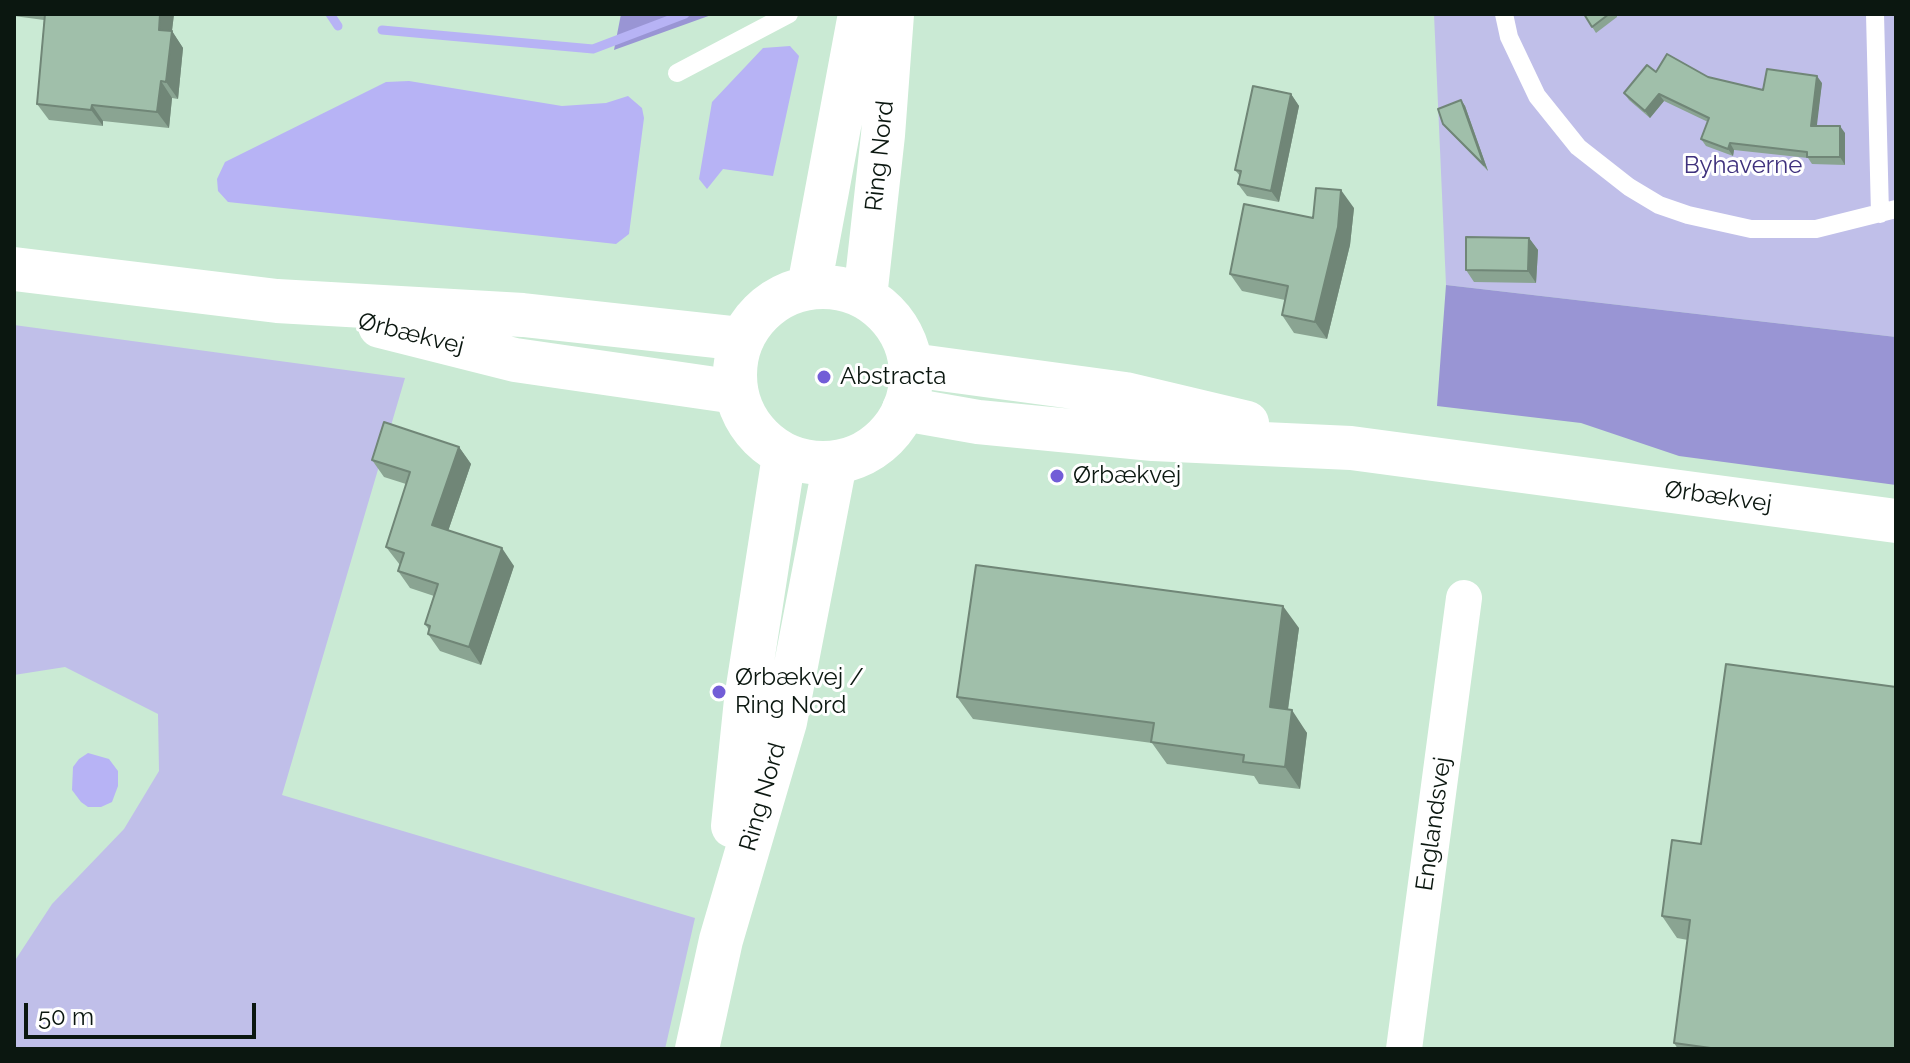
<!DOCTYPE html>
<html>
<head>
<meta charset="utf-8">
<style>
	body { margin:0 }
	#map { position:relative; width:1910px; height:1063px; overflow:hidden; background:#caead4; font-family:Raleway,sans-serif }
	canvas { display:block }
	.frame { position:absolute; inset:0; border:16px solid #0b1710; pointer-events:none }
	.scale { position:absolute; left:24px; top:1003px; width:232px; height:36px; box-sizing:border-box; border:4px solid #0b1710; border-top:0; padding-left:10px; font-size:24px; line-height:28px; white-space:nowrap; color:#0b1710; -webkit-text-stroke:6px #fff; paint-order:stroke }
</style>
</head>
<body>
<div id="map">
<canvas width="1910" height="1063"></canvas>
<div class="frame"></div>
<div class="scale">50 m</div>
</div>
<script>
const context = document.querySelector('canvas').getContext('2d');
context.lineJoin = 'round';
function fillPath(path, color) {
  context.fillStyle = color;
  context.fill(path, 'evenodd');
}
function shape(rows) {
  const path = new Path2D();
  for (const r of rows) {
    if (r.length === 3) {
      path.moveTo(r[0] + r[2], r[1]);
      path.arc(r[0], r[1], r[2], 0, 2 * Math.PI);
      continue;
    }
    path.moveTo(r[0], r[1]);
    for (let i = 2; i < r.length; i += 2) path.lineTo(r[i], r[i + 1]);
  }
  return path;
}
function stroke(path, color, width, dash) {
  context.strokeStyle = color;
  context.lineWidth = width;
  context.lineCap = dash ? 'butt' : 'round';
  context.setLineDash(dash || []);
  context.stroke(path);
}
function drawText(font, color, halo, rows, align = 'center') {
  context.font = font + ' Raleway,sans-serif';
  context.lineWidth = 6;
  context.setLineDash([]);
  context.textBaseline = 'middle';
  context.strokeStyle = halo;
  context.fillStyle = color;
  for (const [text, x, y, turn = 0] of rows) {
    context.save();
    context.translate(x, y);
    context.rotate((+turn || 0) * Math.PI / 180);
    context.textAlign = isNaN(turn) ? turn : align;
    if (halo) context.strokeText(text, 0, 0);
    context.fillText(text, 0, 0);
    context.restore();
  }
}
const green = shape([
	[1434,14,1896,14,1896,337,1446,285],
	[14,325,405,378,282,795,695,918,665,1049,14,1049,14,962,52,904,124,829,159,771,158,714,65,667,14,675]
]);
const forest = shape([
	[621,14,714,14,614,50],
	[1446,285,1896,337,1896,485,1679,456,1581,423,1437,406]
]);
const water = shape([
	[790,46,799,56,773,176,723,169,707,189,699,179,712,102,763,48],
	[409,81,562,106,606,103,628,96,642,108,644,118,629,234,616,244,228,202,218,191,217,179,225,162,386,82],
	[88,753,109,759,118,771,118,786,112,802,101,807,88,807,81,802,72,790,73,767,79,759]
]);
const stream = shape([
	[330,14,338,26],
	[382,30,593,49,685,14]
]);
const service = shape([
	[1504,14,1509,37,1537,96,1578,147,1629,187,1659,205,1688,215,1751,229,1816,229,1896,209],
	[1875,14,1880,214],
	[677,73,789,14]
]);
const minor = shape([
	[1404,1049,1464,598]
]);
const tertiary = shape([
	[14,269,277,301,523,315,742,339],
	[380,326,515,360,736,392],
	[911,365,1125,394,1247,423],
	[904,409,978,422,1153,439,1351,448,1896,521]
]);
const secondary = shape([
	[823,375,88],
	[809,287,860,14],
	[865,297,883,135,892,14],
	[733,826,746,700,784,456],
	[697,1049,721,940,785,722,835,463]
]);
const wall = shape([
	[14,14,174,14,172,31,183,48,178,99,172,98,169,128,103,121,103,126,49,120,37,104,44,20,14,16],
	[1584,14,1617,14,1617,17,1596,33],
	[1656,72,1708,77,1763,90,1822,83,1816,126,1845,133,1845,165,1812,164,1808,158,1734,150,1733,156,1706,146,1701,139,1708,122,1664,101,1650,118,1629,100,1624,93],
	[1291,94,1299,106,1279,202,1247,196,1238,184,1240,176,1235,170],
	[1461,100,1465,106,1488,171,1448,130,1443,124],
	[1354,208,1350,245,1327,339,1294,333,1282,315,1285,300,1242,291,1230,274,1313,218],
	[1529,238,1538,250,1536,283,1474,282,1466,270],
	[459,447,471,464,448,531,514,566,481,665,440,651,428,634,429,630,425,624,434,596,410,588,398,571,400,565,386,547,406,484,384,477,372,460],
	[1299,628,1288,710,1307,733,1300,789,1259,784,1254,776,1167,764,1152,743,973,719,957,697],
	[1672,840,1896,1049,1678,1049,1674,1043,1688,940,1677,938,1662,916]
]);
const shadedWall = shape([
	[160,14,174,14,170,46,159,30],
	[172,31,183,48,178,99,166,82],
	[1817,76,1822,83,1816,133,1811,126],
	[161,81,172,98,169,128,157,112],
	[1291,94,1299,106,1279,202,1271,191],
	[1659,94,1664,101,1650,118,1645,111],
	[1461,100,1465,106,1488,171,1484,165],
	[92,105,103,121,103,126,91,110],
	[1840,126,1845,133,1845,165,1840,157],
	[1730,143,1734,150,1733,156,1728,149],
	[1341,190,1354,208,1350,245,1327,339,1315,322],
	[1529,238,1538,250,1536,283,1528,271],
	[459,447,471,464,444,543,432,525],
	[502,548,514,566,481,665,469,647],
	[1283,606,1299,628,1285,730,1270,707],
	[1292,710,1307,733,1300,789,1285,767]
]);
const building = shape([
	[45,14,160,14,159,30,172,31,166,82,161,81,157,112,92,105,91,110,37,104,45,14],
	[1584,14,1609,14,1592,27,1584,14],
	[1667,54,1708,77,1763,90,1767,69,1817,76,1811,126,1840,126,1840,157,1807,157,1807,152,1730,143,1728,149,1701,139,1709,118,1659,94,1645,111,1624,93,1647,65,1656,72,1667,54],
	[1253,86,1291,94,1271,191,1238,184,1241,171,1235,170,1253,86],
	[1461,100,1484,165,1443,124,1438,109,1461,100],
	[1316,188,1341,190,1338,227,1315,322,1282,315,1288,286,1230,274,1244,204,1313,218,1316,188],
	[1466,237,1529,238,1528,271,1466,270,1466,237],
	[384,422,459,447,432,525,502,548,469,647,428,634,430,626,425,624,438,584,398,571,404,553,386,547,410,472,372,460,384,422],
	[976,565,1283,606,1270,707,1292,710,1285,767,1243,762,1244,755,1151,742,1154,723,957,697,976,565],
	[1726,664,1896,687,1896,1049,1718,1049,1674,1043,1690,920,1662,916,1672,840,1701,844,1726,664]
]);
const markers = [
	[824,377,8,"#725dd7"],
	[1057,476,8,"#725dd7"],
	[719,692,8,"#725dd7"]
];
const streetNames = [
	["Ring Nord",880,156,-84],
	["Ørbækvej",411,334,14],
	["Ørbækvej",1718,497,8],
	["Ring Nord",763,797,-74],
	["Englandsvej",1434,824,-82]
];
const parkNames = [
	["Byhaverne",1743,166]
];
const poiNames = [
	["Abstracta",840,377],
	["Ørbækvej",1073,476],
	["Ørbækvej /",735,678],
	["Ring Nord",735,706]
];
fillPath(green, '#c0bfe9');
fillPath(forest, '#9995d4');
fillPath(water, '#b7b3f5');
stroke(stream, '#b7b3f5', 9);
stroke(service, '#fff', 18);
stroke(minor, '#fff', 36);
stroke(tertiary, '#fff', 44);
stroke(secondary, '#fff', 44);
fillPath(wall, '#8aa492');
fillPath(shadedWall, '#708677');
fillPath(building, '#a0bfaa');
stroke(building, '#708677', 2);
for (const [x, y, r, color] of markers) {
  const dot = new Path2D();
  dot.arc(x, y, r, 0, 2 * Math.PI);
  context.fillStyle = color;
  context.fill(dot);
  stroke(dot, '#fff', 3);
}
drawText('24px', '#0b1710', '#fff', streetNames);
drawText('24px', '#3f317d', '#fff', parkNames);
drawText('24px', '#0b1710', '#fff', poiNames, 'left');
</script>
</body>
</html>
